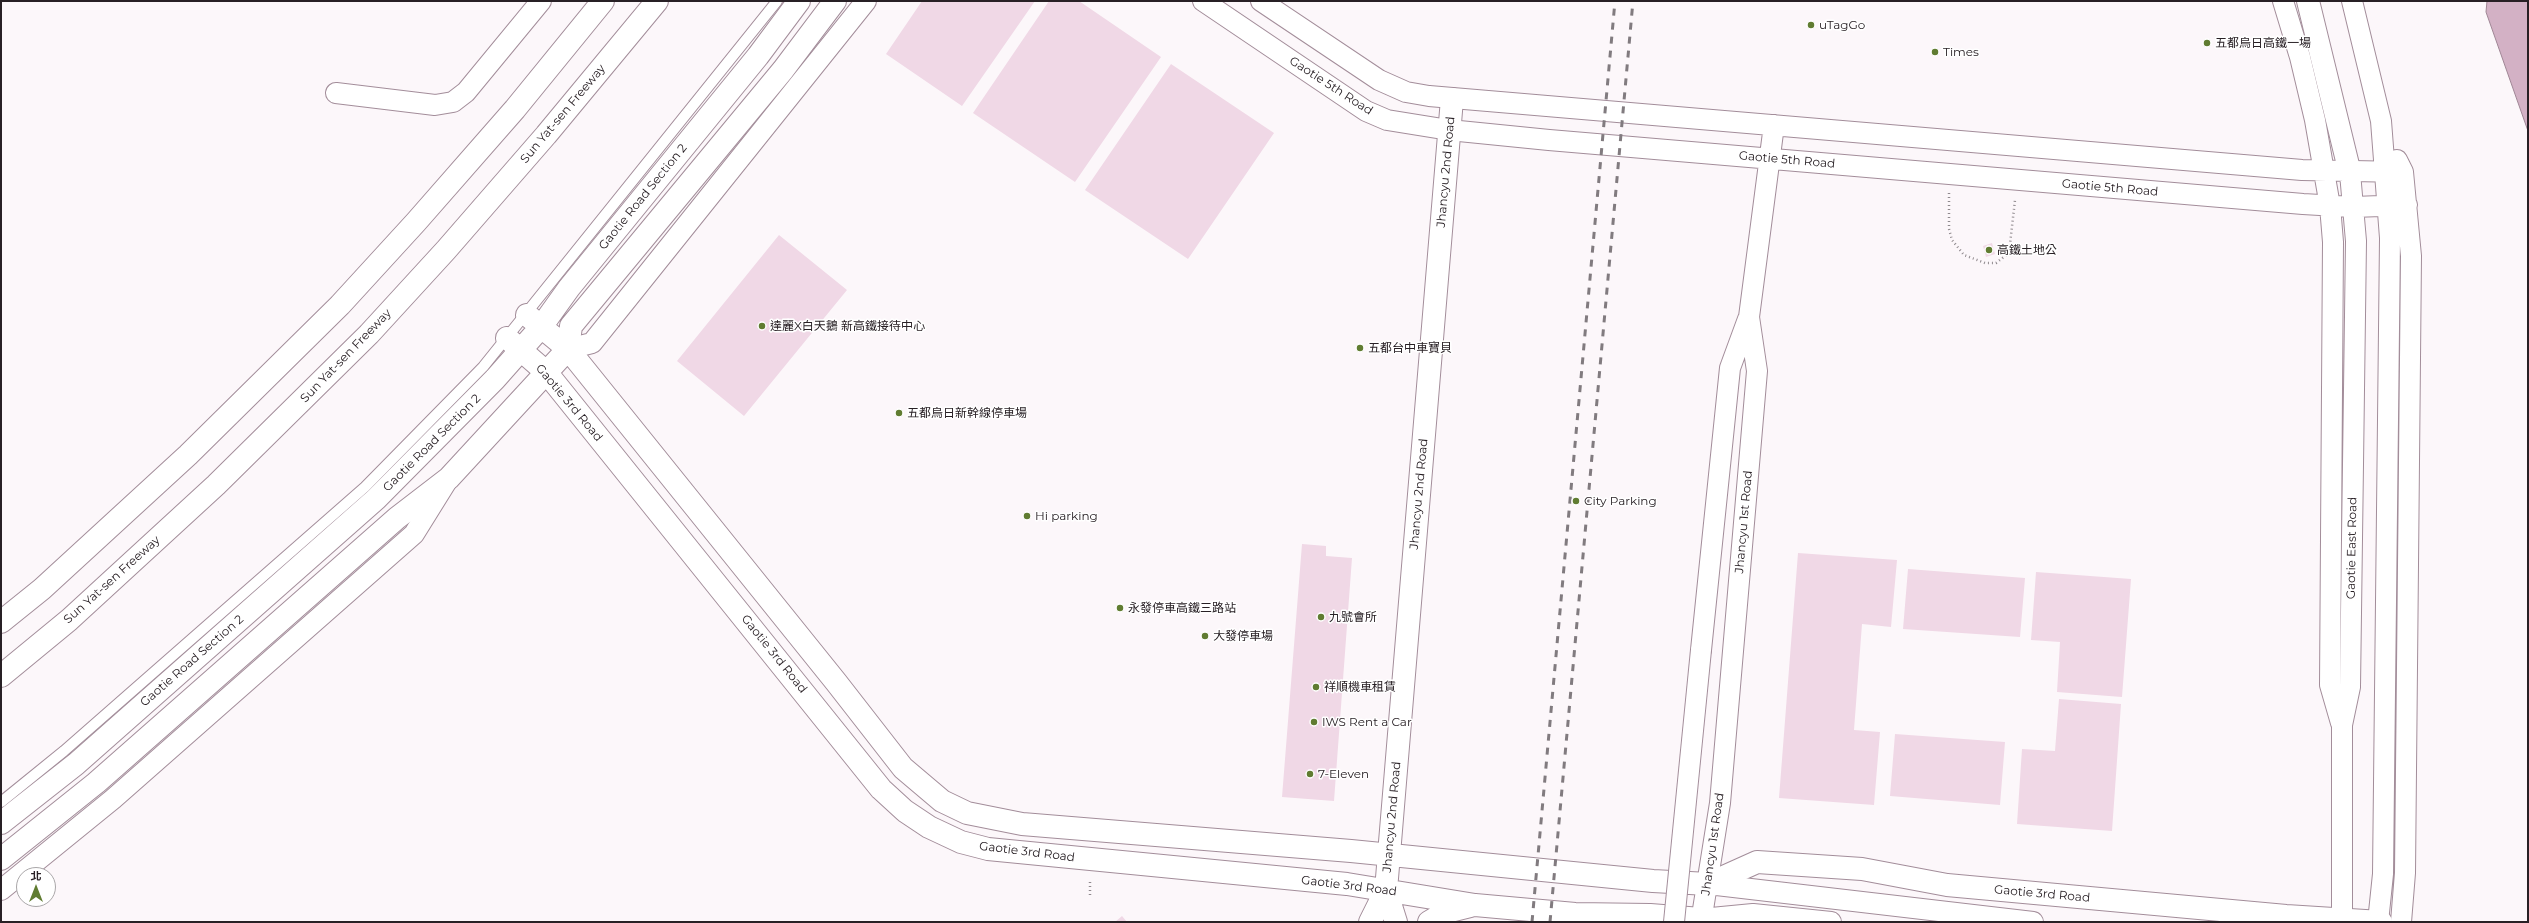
<!DOCTYPE html>
<html>
<head>
<meta charset="utf-8">
<style>
	body { margin:0 }
	#map { position:relative; width:2529px; height:923px; overflow:hidden; background:#fcf7fa; font-family:Montserrat,"Noto Sans TC",sans-serif }
	canvas { display:block }
	.frame { position:absolute; inset:0; border:2px solid #282025; pointer-events:none }
	.north { position:absolute; left:16px; top:867px; width:40px; height:40px; box-sizing:border-box; background:#fff; border:1px solid #a9a6a8; border-radius:50%; rotate:0deg; font-size:11px; font-weight:700; line-height:16px; text-align:center; color:#282025 }
	.north::after { content:''; display:block; margin:auto; width:14px; height:18px; background:#607c31; clip-path:polygon(50% 0,100% 100%,50% 72%,0 100%) }
</style>
</head>
<body>
<div id="map">
<canvas width="2529" height="923"></canvas>
<div class="frame"></div>
<div class="north">北</div>
</div>
<script>
const context = document.querySelector('canvas').getContext('2d');
context.lineJoin = 'round';
function fillPath(path, color) {
  context.fillStyle = color;
  context.fill(path, 'evenodd');
}
function shape(rows) {
  const path = new Path2D();
  for (const r of rows) {
    path.moveTo(r[0], r[1]);
    for (let i = 2; i < r.length; i += 2) path.lineTo(r[i], r[i + 1]);
  }
  return path;
}
function stroke(path, color, width, dash) {
  context.strokeStyle = color;
  context.lineWidth = width;
  context.lineCap = dash ? 'butt' : 'round';
  context.setLineDash(dash || []);
  context.stroke(path);
}
function drawText(font, color, halo, rows, align = 'center') {
  context.font = font + ' Montserrat,"Noto Sans TC",sans-serif';
  context.lineWidth = 3;
  context.setLineDash([]);
  context.textBaseline = 'middle';
  context.strokeStyle = halo;
  context.fillStyle = color;
  for (const [text, x, y, turn = 0] of rows) {
    context.save();
    context.translate(x, y);
    context.rotate((+turn || 0) * Math.PI / 180);
    context.textAlign = isNaN(turn) ? turn : align;
    if (halo) context.strokeText(text, 0, 0);
    context.fillText(text, 0, 0);
    context.restore();
  }
}
const water = shape([
	[2487,1,2528,1,2528,131,2486,12,2487,1]
]);
const building = shape([
	[922,1,1035,1,962,106,886,54],
	[1049,1,1079,1,1161,57,1075,182,973,113],
	[1171,64,1274,133,1188,259,1085,190],
	[779,235,847,290,744,416,677,361],
	[1992,243,1995,254,1986,257,1983,246],
	[1302,544,1326,546,1326,556,1352,558,1334,801,1282,797],
	[1798,553,1897,560,1891,627,1862,624,1854,730,1880,732,1874,805,1779,798],
	[1908,569,2025,578,2020,637,1903,629],
	[2036,572,2131,579,2122,697,2057,692,2060,642,2031,640],
	[2059,699,2121,704,2112,831,2017,824,2022,749,2055,751],
	[1895,734,2005,742,2000,805,1890,796],
	[1122,916,1127,922,1115,922]
]);
const path = shape([
	[1949,193,1949,229,1952,240,1964,255,1985,263,1996,263,2009,253,2015,200],
	[1090,895,1090,882]
]);
const lane = shape([
	[1,802,64,751,365,487,483,367,777,1]
]);
const street = shape([
	[1203,1,1366,111,1387,120,1449,130,1549,140,2303,204,2354,207,2407,205],
	[1261,1,1379,80,1406,92,1429,96,2302,170,2403,172],
	[2283,1,2300,57,2315,120,2330,206,2333,242,2330,685,2341,723],
	[2352,1,2381,121,2390,238,2383,874,2378,922],
	[336,93,435,105,453,102,466,92,541,1],
	[2397,160,2403,172,2411,256,2405,873,2401,922],
	[568,349,592,343,866,1],
	[1701,650,1730,368,1748,319],
	[1708,884,2033,922],
	[1,890,113,799,414,534,447,481],
	[1701,919,1753,914,1831,922],
	[1701,922,1720,803,1757,371,1749,317,1774,125],
	[2342,922,2342,725,2350,687,2356,241,2350,173]
]);
const secondary = shape([
	[527,315,568,349,836,682,903,768,942,801,967,813,1022,824,1351,851,1653,881,1708,884,1757,862,1862,869,1947,885,2286,916,2381,922],
	[507,338,546,372,881,789,905,811,929,827,961,842,988,849,1347,884,1475,905,1575,914,1650,915,1701,919,1710,922],
	[1,823,76,764,376,499,495,379,541,327,569,288,758,56,799,1],
	[1,859,96,783,397,518,449,478,568,349,571,326,783,70,835,1],
	[1370,922,1386,890],
	[1396,922,1386,890,1452,99],
	[1429,922,1446,912,1470,906]
]);
const highway = shape([
	[2308,1,2350,173],
	[1,622,42,589,188,455,340,305,416,222,515,109,603,1],
	[1,676,69,620,216,485,369,334,446,250,546,135,657,1]
]);
const rail = shape([
	[1532,922,1615,1],
	[1550,922,1633,1]
]);
const streetBridge = shape([
	[1674,922,1701,650]
]);
const markers = [
	[1811,25,4,"#607c31"],
	[2207,43,4,"#607c31"],
	[1935,52,4,"#607c31"],
	[1989,250,4,"#607c31"],
	[762,326,4,"#607c31"],
	[1360,348,4,"#607c31"],
	[899,413,4,"#607c31"],
	[1576,501,4,"#607c31"],
	[1027,516,4,"#607c31"],
	[1120,608,4,"#607c31"],
	[1321,617,4,"#607c31"],
	[1205,636,4,"#607c31"],
	[1316,687,4,"#607c31"],
	[1314,722,4,"#607c31"],
	[1310,774,4,"#607c31"]
];
const poiNames = [
	["uTagGo",1819,25],
	["五都烏日高鐵一場",2215,43],
	["Times",1943,52],
	["高鐵土地公",1997,250],
	["達麗X白天鵝 新高鐵接待中心",770,326],
	["五都台中車寶貝",1368,348],
	["五都烏日新幹線停車場",907,413],
	["City Parking",1584,501],
	["Hi parking",1035,516],
	["永發停車高鐵三路站",1128,608],
	["九號會所",1329,617],
	["大發停車場",1213,636],
	["祥順機車租賃",1324,687],
	["IWS Rent a Car",1322,722],
	["7-Eleven",1318,774]
];
const streetNames = [
	["Gaotie 5th Road",1331,86,33],
	["Sun Yat-sen Freeway",563,114,-50],
	["Gaotie 5th Road",1787,160,5],
	["Jhancyu 2nd Road",1446,172,-85],
	["Gaotie 5th Road",2110,188,5],
	["Gaotie Road Section 2",643,197,-51],
	["Sun Yat-sen Freeway",346,356,-46],
	["Gaotie 3rd Road",569,403,50],
	["Gaotie Road Section 2",432,443,-45],
	["Jhancyu 2nd Road",1419,494,-85],
	["Jhancyu 1st Road",1744,522,-85],
	["Gaotie East Road",2352,548,-89],
	["Sun Yat-sen Freeway",112,580,-42],
	["Gaotie 3rd Road",774,654,51],
	["Gaotie Road Section 2",192,661,-41],
	["Jhancyu 2nd Road",1392,817,-85],
	["Jhancyu 1st Road",1713,844,-82],
	["Gaotie 3rd Road",1027,852,7],
	["Gaotie 3rd Road",1349,886,7],
	["Gaotie 3rd Road",2042,894,5]
];
fillPath(water, '#d3b1c5');
stroke(water, '#a08695', 1);
fillPath(building, '#f0d8e6');
stroke(lane, '#a38d9a', 12);
stroke(street, '#a38d9a', 22);
stroke(secondary, '#a38d9a', 24);
stroke(highway, '#a38d9a', 24);
stroke(path, '#908a8e', 2.5, [1, 3]);
stroke(lane, '#fff', 10);
stroke(street, '#fff', 20);
stroke(secondary, '#fff', 22);
stroke(highway, '#fff', 22);
stroke(rail, '#817b7f', 3, [7, 7]);
stroke(streetBridge, '#a38d9a', 22, []);
stroke(streetBridge, '#fff', 20);
for (const [x, y, r, color] of markers) {
  const dot = new Path2D();
  dot.arc(x, y, r, 0, 2 * Math.PI);
  context.fillStyle = color;
  context.fill(dot);
  stroke(dot, '#fff', 1.5);
}
drawText('12px', '#282025', '#fff', poiNames, 'left');
drawText('12px', '#282025', '#fff', streetNames);
</script>
</body>
</html>
